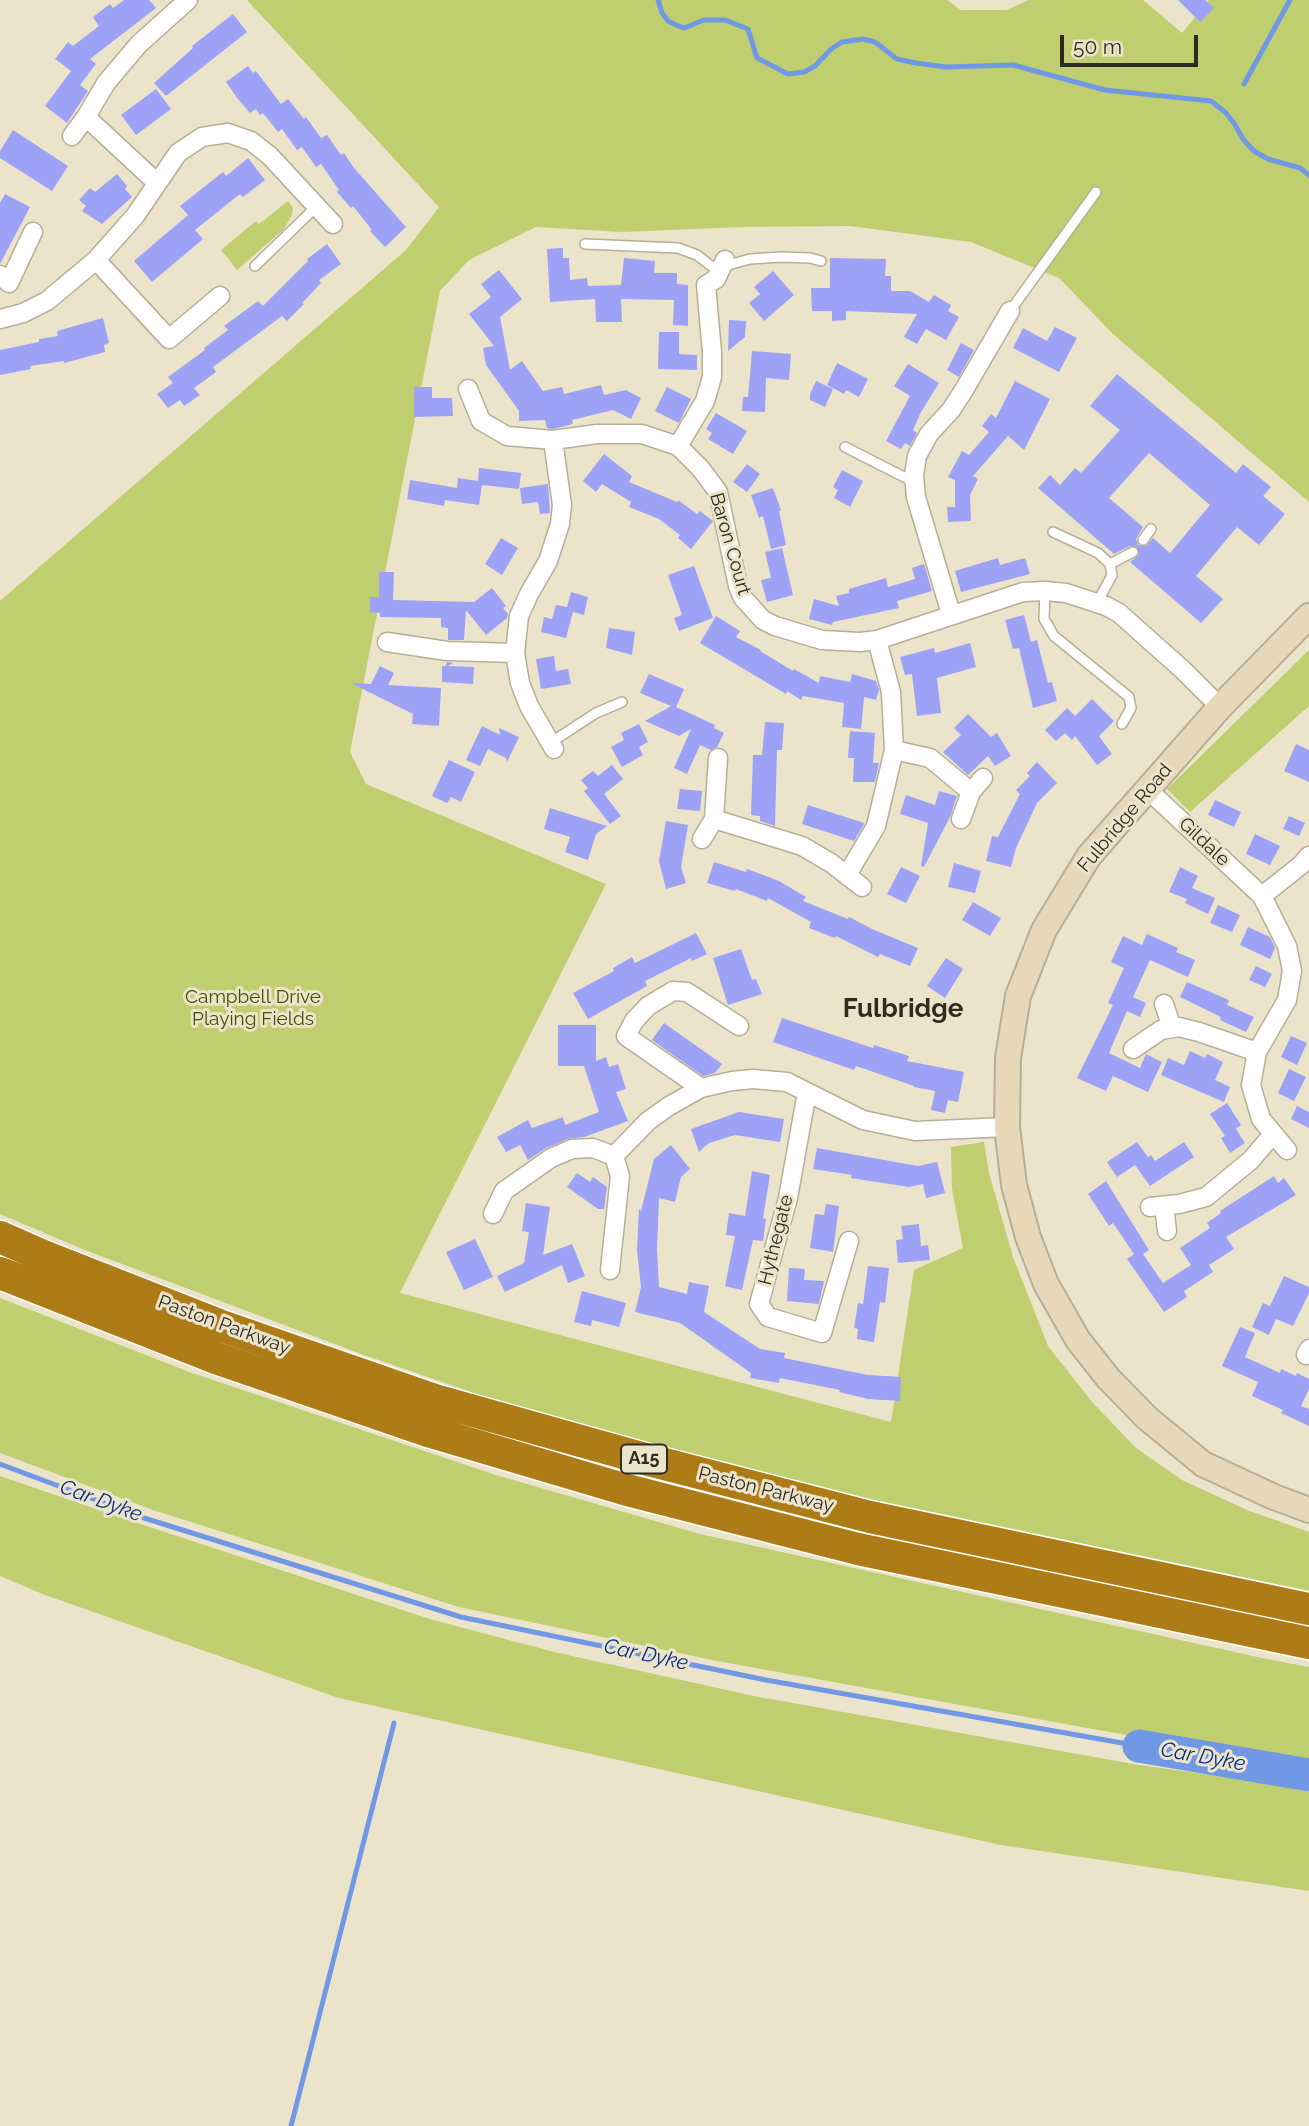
<!DOCTYPE html>
<html>
<head>
<meta charset="utf-8">
<style>
	body { margin:0 }
	#map { position:relative; width:1309px; height:2126px; overflow:hidden; background:#ece4ca; font-family:Raleway,sans-serif }
	canvas { display:block }
	.scale { position:absolute; left:1060px; top:35px; width:138px; height:32px; box-sizing:border-box; border:4px solid #2e2b21; border-top:0; padding-left:9px; font-size:21px; line-height:24px; white-space:nowrap; color:#2e2b21; -webkit-text-stroke:5px #ece4ca; paint-order:stroke }
</style>
</head>
<body>
<div id="map">
<canvas width="1309" height="2126"></canvas>
<div class="scale">50 m</div>
</div>
<script>
const context = document.querySelector('canvas').getContext('2d');
context.lineJoin = 'round';
function fillPath(path, color) {
  context.fillStyle = color;
  context.fill(path, 'evenodd');
}
function shape(rows) {
  const path = new Path2D();
  for (const r of rows) {
    path.moveTo(r[0], r[1]);
    for (let i = 2; i < r.length; i += 2) path.lineTo(r[i], r[i + 1]);
  }
  return path;
}
function stroke(path, color, width, dash) {
  context.strokeStyle = color;
  context.lineWidth = width;
  context.lineCap = dash ? 'butt' : 'round';
  context.setLineDash(dash || []);
  context.stroke(path);
}
function drawText(font, color, halo, rows, align = 'center') {
  context.font = font + ' Raleway,sans-serif';
  context.lineWidth = 6;
  context.setLineDash([]);
  context.textBaseline = 'middle';
  context.strokeStyle = halo;
  context.fillStyle = color;
  for (const [text, x, y, turn = 0] of rows) {
    context.save();
    context.translate(x, y);
    context.rotate((+turn || 0) * Math.PI / 180);
    context.textAlign = isNaN(turn) ? turn : align;
    if (halo) context.strokeText(text, 0, 0);
    context.fillText(text, 0, 0);
    context.restore();
  }
}
const green = shape([
	[247,0,947,0,961,10,1006,10,1029,0,1143,0,1182,33,1209,0,1309,0,1309,502,1113,334,1059,278,971,242,850,226,742,227,622,232,536,227,469,260,440,291,350,752,366,784,606,884,400,1293,891,1422,914,1270,963,1248,952,1189,951,1147,984,1142,989,1173,1013,1257,1048,1346,1093,1403,1136,1448,1182,1480,1247,1510,1309,1532,1309,1595,879,1507,601,1437,364,1355,85,1250,0,1214,0,601,406,250,439,207],
	[288,201,293,208,292,215,284,229,237,270,221,250,256,221,259,224],
	[1309,650,1309,706,1190,812,1167,789],
	[0,1298,192,1373,496,1475,700,1534,1262,1658,1309,1667,1309,1768,717,1661,459,1607,153,1510,0,1453],
	[0,1476,122,1518,430,1619,554,1652,754,1696,1139,1765,1241,1779,1309,1792,1309,1891,1001,1845,339,1698,45,1595,0,1576]
]);
const stream = shape([
	[658,0,662,13,668,21,676,25,684,28,704,20,725,20,748,29,757,58,788,74,804,72,815,66,831,49,842,42,863,39,875,42,897,59,916,63,946,67,1013,65,1105,90,1211,101,1225,112,1234,123,1243,139,1254,151,1268,159,1300,168,1309,175],
	[1244,84,1290,0],
	[0,1464,144,1518,461,1617,766,1680,1139,1746],
	[291,2126,394,1723]
]);
const river = shape([
	[1139,1746,1309,1775]
]);
const building = shape([
	[124,0,149,0,156,8,90,59,96,64,80,85,88,91,67,123,45,106,71,71,55,59,68,42,73,46,99,26,93,17,110,4,113,8],
	[1178,0,1205,0,1214,8,1200,22],
	[233,14,247,32,166,96,154,83,193,48,192,46],
	[248,66,253,73,256,71,281,104,288,99,304,119,306,117,321,138,327,135,341,155,344,153,354,168,406,227,385,247,370,231,372,230,353,206,351,208,337,192,339,190,321,164,316,167,302,147,297,150,282,129,278,132,263,113,260,115,256,109,250,113,238,99,226,82],
	[156,89,171,109,136,135,121,115],
	[13,130,68,166,52,191,0,158,0,151],
	[248,158,265,180,243,197,240,194,195,230,203,239,152,282,134,261,188,215,180,206,223,172,226,176],
	[117,174,127,186,125,189,132,197,102,224,82,211,86,206,79,200,90,188,95,192],
	[5,194,30,207,0,264,0,203],
	[327,244,341,264,319,280,321,283,302,303,304,304,287,321,282,316,213,367,216,372,194,388,200,395,184,406,180,400,168,408,157,394,173,383,168,377,205,350,204,348,228,330,224,326,258,301,263,306,308,261,307,259],
	[563,248,563,258,569,258,570,280,587,278,588,286,621,285,624,258,655,261,654,273,677,273,677,284,688,285,688,326,673,325,674,300,621,299,622,322,596,322,595,299,550,302,547,249],
	[830,258,886,259,885,276,891,276,891,291,910,291,929,302,934,295,951,305,948,311,959,317,946,340,926,329,917,344,904,337,917,314,846,311,846,320,832,321,832,311,812,311,811,288,830,288],
	[499,270,522,299,500,317,510,370,522,361,543,391,562,387,564,394,601,385,604,395,626,390,641,398,631,419,613,410,572,420,573,424,553,429,547,428,545,420,519,421,519,411,486,365,483,348,494,346,469,314,491,297,481,284],
	[773,271,794,295,764,321,749,303,760,294,754,287],
	[103,318,109,343,104,345,105,352,64,363,64,361,30,366,31,369,0,375,0,350,39,342,39,339,58,336,57,331],
	[729,320,746,321,745,337,728,351],
	[1055,327,1077,338,1059,372,1013,348,1023,328,1047,341],
	[659,332,679,332,679,354,697,355,697,370,658,369],
	[961,343,974,350,959,377,947,370],
	[752,351,791,354,789,380,766,378,765,412,742,411,743,397,748,397],
	[837,363,868,379,859,397,846,390,844,394,827,385],
	[908,364,939,383,920,414,913,430,917,433,910,446,905,443,901,449,886,441,910,396,894,386],
	[1117,374,1236,473,1243,464,1271,487,1263,496,1285,514,1259,545,1237,527,1196,576,1223,599,1201,623,1130,562,1139,555,1137,547,1130,546,1114,554,1038,488,1050,475,1060,485,1075,468,1081,473,1120,430,1090,406],
	[1149,453,1210,505,1170,553,1153,538,1146,546,1138,545,1136,539,1143,527,1109,498],
	[816,381,833,389,825,407,810,400,810,394],
	[1015,381,1050,399,1024,450,1008,436,973,476,978,479,970,495,971,521,948,522,947,507,955,507,955,480,948,477,962,451,969,455,989,432,982,426,991,414,996,418],
	[414,387,432,387,432,398,452,398,453,416,414,417],
	[667,387,691,399,679,423,655,411],
	[716,413,747,431,733,454,708,439,712,433,706,429],
	[604,454,632,476,629,482,677,502,678,500,697,514,700,511,713,521,691,549,678,538,680,535,659,519,629,507,631,502,602,484,596,492,583,481],
	[747,464,760,474,747,492,733,482],
	[479,468,521,473,519,489,482,485,479,505,445,500,444,506,407,499,410,480,457,488,458,478,478,481],
	[842,470,863,481,850,507,834,498,838,490,833,487],
	[548,484,550,513,540,514,538,502,522,504,520,488],
	[773,488,781,510,779,511,786,545,771,549,763,516,759,518,751,495],
	[501,538,518,548,502,575,485,564],
	[782,548,793,595,767,602,761,580,771,578,765,552],
	[998,558,1000,565,1025,558,1030,574,961,592,955,571],
	[924,564,932,591,897,601,899,608,833,622,832,625,809,619,814,599,839,606,836,596,849,593,849,589,886,578,888,587,915,579,912,568],
	[694,566,713,618,679,631,674,618,682,615,668,575],
	[379,572,394,572,393,600,474,602,492,588,506,606,503,608,508,614,507,618,486,635,466,610,464,640,448,640,448,628,441,627,441,618,380,617,380,613,370,612,370,597,379,597],
	[571,592,588,597,584,615,573,612,566,638,541,632,544,617,552,619,556,605,567,607],
	[1024,615,1031,642,1037,640,1048,683,1052,682,1057,701,1033,708,1019,648,1013,649,1005,620],
	[716,616,740,631,736,637,761,650,760,651,793,671,794,669,819,683,820,676,850,682,852,674,876,681,879,690,876,700,864,697,861,729,842,727,844,703,803,696,801,700,787,691,786,694,700,643],
	[609,628,635,632,632,655,606,648],
	[970,643,976,667,937,678,941,713,917,716,912,674,905,675,900,657,934,648,935,653],
	[554,656,556,671,568,669,571,684,541,689,536,659],
	[447,662,453,663,448,666,474,667,473,684,442,682,442,666,446,666],
	[380,666,394,673,388,685,441,688,439,726,412,724,413,714,351,683,371,684],
	[649,674,684,689,676,707,715,725,714,728,724,733,717,747,711,750,700,745,687,774,674,768,691,729,679,736,645,721,671,706,640,693],
	[1092,699,1114,721,1099,736,1112,754,1097,765,1075,736,1072,740,1065,733,1056,741,1045,730,1067,708,1075,716],
	[968,714,991,737,997,733,1011,756,995,766,988,756,968,775,943,752,961,735,954,728],
	[765,722,784,723,782,750,777,750,775,826,760,821,760,816,751,815,753,755,762,755],
	[639,724,648,742,639,747,643,755,622,767,611,747,624,740,621,733],
	[482,726,500,735,499,728,519,737,507,762,506,758,488,749,480,766,466,760],
	[850,731,875,733,873,763,879,763,875,782,853,782,854,758,848,758],
	[1296,744,1309,750,1309,782,1284,771],
	[449,760,475,772,461,802,451,797,447,803,432,796],
	[1037,762,1057,783,1037,803,1016,848,1011,867,986,861,992,836,998,837,1020,794,1016,790,1030,776,1027,773],
	[612,765,623,779,604,794,621,816,610,824,584,791,588,788,581,780,593,771,598,776],
	[680,789,702,791,700,811,677,809],
	[939,791,957,796,950,817,924,867,921,866,928,823,900,814,906,795,935,805],
	[1215,800,1241,812,1234,827,1208,815],
	[808,805,864,823,863,826,854,841,802,824],
	[550,808,607,826,596,834,588,860,565,852,570,837,544,829],
	[1289,816,1305,823,1299,836,1283,829],
	[666,821,688,825,681,867,686,883,666,889,659,861],
	[1255,834,1280,846,1270,865,1246,854],
	[714,862,746,872,747,869,779,881,806,897,803,901,848,919,849,917,872,929,918,948,910,966,880,954,878,957,836,936,835,938,809,928,811,922,768,898,767,901,736,889,735,891,707,883],
	[954,863,981,871,975,893,948,887],
	[901,867,920,876,906,903,887,894],
	[1180,867,1198,876,1192,888,1215,898,1208,914,1185,903,1187,899,1169,892],
	[973,902,1001,918,990,936,962,920],
	[1218,905,1240,915,1232,932,1210,923],
	[1248,927,1270,937,1275,948,1270,959,1240,945],
	[696,933,707,954,692,961,691,958,645,981,647,986,588,1019,573,993,614,971,613,968,632,957,635,963],
	[1147,934,1178,948,1176,952,1195,960,1188,977,1150,960,1133,997,1146,1003,1140,1017,1127,1011,1109,1053,1140,1068,1146,1054,1162,1062,1148,1092,1113,1076,1106,1091,1077,1078,1113,1005,1108,1003,1124,968,1111,962,1123,936,1142,945],
	[741,949,752,980,756,979,762,994,728,1005,713,958],
	[946,958,963,969,945,998,927,986],
	[1256,966,1272,974,1265,987,1249,980],
	[1187,982,1229,1000,1227,1005,1254,1017,1246,1032,1220,1020,1221,1017,1180,997],
	[782,1018,873,1048,874,1045,909,1056,907,1061,964,1072,958,1102,948,1100,945,1113,931,1110,935,1091,914,1087,914,1086,856,1066,854,1070,773,1042],
	[664,1023,722,1064,715,1073,703,1076,652,1040],
	[558,1025,596,1025,596,1061,606,1057,609,1067,618,1064,626,1089,616,1092,628,1121,584,1137,568,1139,546,1148,528,1160,520,1145,506,1152,497,1137,528,1120,532,1128,563,1117,565,1125,599,1112,584,1066,558,1066],
	[1291,1036,1307,1043,1297,1065,1281,1057],
	[1190,1051,1205,1058,1207,1054,1223,1062,1215,1080,1230,1087,1224,1102,1161,1075,1168,1058,1184,1065],
	[1289,1069,1306,1077,1294,1101,1278,1093],
	[1227,1103,1241,1125,1233,1131,1236,1129,1245,1143,1230,1153,1221,1138,1225,1136,1210,1114],
	[1297,1106,1309,1112,1309,1128,1291,1119],
	[739,1112,784,1119,780,1142,735,1135,709,1143,699,1152,691,1129],
	[1137,1142,1148,1157,1151,1155,1155,1161,1184,1142,1194,1157,1150,1186,1135,1165,1117,1177,1107,1162],
	[671,1145,690,1169,681,1177,675,1202,659,1198,657,1249,659,1287,687,1294,689,1282,709,1286,704,1312,760,1349,785,1353,784,1358,868,1375,901,1377,900,1401,868,1399,839,1392,840,1390,780,1378,779,1383,750,1378,751,1373,680,1323,635,1312,641,1287,637,1250,639,1209,641,1211,654,1159],
	[817,1148,918,1166,937,1162,945,1193,926,1198,923,1184,909,1187,851,1178,852,1175,813,1169],
	[752,1171,770,1175,763,1218,766,1219,763,1241,753,1240,742,1290,725,1286,735,1236,726,1235,729,1213,745,1216],
	[577,1173,590,1182,593,1177,607,1187,604,1209,598,1209,567,1187],
	[1274,1176,1278,1183,1284,1178,1296,1195,1226,1237,1234,1249,1209,1265,1213,1272,1184,1291,1187,1297,1164,1312,1127,1259,1134,1254,1113,1223,1109,1226,1088,1194,1106,1181,1149,1250,1143,1254,1163,1283,1191,1265,1180,1248,1210,1228,1207,1223,1221,1213,1220,1211],
	[526,1203,550,1207,543,1255,572,1244,585,1276,568,1283,562,1265,505,1292,497,1276,524,1263,529,1232,522,1231],
	[826,1204,839,1206,833,1252,810,1248,815,1214,824,1215],
	[919,1224,921,1246,928,1245,930,1260,898,1263,896,1240,903,1239,901,1226],
	[475,1239,493,1277,464,1290,446,1252],
	[868,1266,889,1268,885,1303,880,1302,874,1342,857,1339,858,1329,854,1328,858,1303,863,1304],
	[789,1268,805,1269,804,1280,824,1281,819,1304,787,1301],
	[1284,1276,1309,1287,1309,1293,1293,1326,1276,1319,1269,1335,1252,1327,1263,1303,1270,1306],
	[582,1291,626,1303,619,1327,592,1320,591,1326,574,1322],
	[1240,1327,1255,1333,1245,1357,1280,1373,1281,1369,1296,1376,1297,1373,1309,1379,1309,1389,1301,1406,1309,1409,1309,1426,1281,1413,1283,1410,1252,1396,1258,1382,1222,1366]
]);
const lane = shape([
	[585,244,678,248,697,255,719,272],
	[255,266,317,206],
	[724,266,750,259,781,257,810,258,821,261],
	[1010,311,1096,192],
	[845,447,914,482],
	[1053,532,1098,553,1110,564,1112,575,1097,603],
	[1143,540,1151,529],
	[1110,564,1133,552],
	[1045,591,1044,619,1054,636,1129,697,1131,708,1122,724],
	[550,743,596,713,622,702]
]);
const street = shape([
	[86,117,156,182],
	[72,136,86,117,106,83,139,44,188,0],
	[96,260,169,339,220,296],
	[0,275,9,283,33,232],
	[0,319,23,313,47,301,96,260,135,216,178,153,202,137,228,133,251,141,270,156,333,224],
	[468,389,481,421,507,436,553,440,597,434,642,434,678,446,701,469,718,492,738,586,743,598,763,620,775,626,822,640,860,642,877,640,1023,592,1045,591,1066,593,1106,606,1119,613,1183,670,1220,707],
	[553,440,562,505,560,524,548,561,529,594,519,616,515,653,520,683,529,706,554,749],
	[678,446,705,401,712,377,712,352,706,285,716,279,725,260],
	[951,614,916,497,914,475,917,456,929,434,951,410,964,390,1010,311],
	[387,642,447,651,515,653],
	[894,750,930,758,971,792],
	[1147,789,1262,896,1287,946,1292,971,1287,1000,1257,1052,1251,1085,1261,1119,1287,1150],
	[714,819,802,846,831,863,862,887],
	[961,819,971,792,983,778],
	[702,839,714,819,718,758],
	[847,875,876,826,894,750,891,692,877,640],
	[1262,896,1301,865,1309,856],
	[1164,1004,1172,1028],
	[1133,1049,1161,1030,1179,1027,1199,1032,1257,1052],
	[701,1088,626,1036,634,1021,648,1006,673,991,687,992,739,1026],
	[807,1092,788,1198,759,1304,768,1317,822,1333,849,1241],
	[1164,1206,1167,1231],
	[1150,1207,1179,1204,1206,1197,1251,1160,1273,1134],
	[493,1214,504,1191,551,1158,572,1149,593,1148,614,1156],
	[610,1270,620,1176,614,1156,648,1121,669,1106,701,1088,732,1081,753,1079,787,1082,863,1120,915,1131,1007,1127],
	[1306,1355,1309,1349]
]);
const secondary = shape([
	[1309,616,1220,707,1089,856,1044,930,1018,996,1008,1058,1007,1127,1014,1185,1028,1237,1046,1284,1078,1340,1108,1378,1147,1418,1203,1464,1274,1497,1309,1510]
]);
const highway = shape([
	[0,1237,43,1256,219,1325,438,1401,645,1459,870,1517,1309,1609],
	[0,1273,216,1358,431,1432,627,1490,858,1549,1309,1643]
]);
const shields = [
	[644,1459,46]
];
const shieldNames = [
	["A15",644,1459]
];
const streetNames = [
	["Baron Court",730,544,74],
	["Fulbridge Road",1125,818,-50],
	["Gildale",1204,842,43],
	["Hythegate",776,1240,-76],
	["Paston Parkway",224,1325,20],
	["Paston Parkway",766,1490,14]
];
const parkNames = [
	["Campbell Drive",253,997],
	["Playing Fields",253,1019]
];
const waterNames = [
	["Car Dyke",101,1501,20],
	["Car Dyke",646,1655,12],
	["Car Dyke",1203,1757,10]
];
const districtNames = [
	["Fulbridge",903,1009]
];
fillPath(green, '#bfce6f');
stroke(stream, '#7198e5', 5);
stroke(river, '#7198e5', 33);
fillPath(building, '#9da2f7');
stroke(lane, '#b7ae96', 12);
stroke(street, '#b7ae96', 21);
stroke(secondary, '#b7ae96', 28);
stroke(highway, '#fff', 35);
stroke(lane, '#fff', 9);
stroke(street, '#fff', 18);
stroke(secondary, '#e7d8b9', 24);
stroke(highway, '#ae7c16', 32);
for (const [x, y, w] of shields) {
  const box = new Path2D();
  box.roundRect(x - w / 2, y - 14.5, w, 29, 5);
  context.fillStyle = '#ece4ca';
  context.fill(box);
  stroke(box, '#2e2b21', 2);
}
drawText('bold 18px', '#2e2b21', null, shieldNames);
drawText('19px', '#2e2b21', '#ece4ca', streetNames);
drawText('19px', '#464f03', '#ece4ca', parkNames);
drawText('italic 21px', '#083188', '#ece4ca', waterNames);
drawText('bold 26px', '#2e2b21', '#ece4ca', districtNames);
</script>
</body>
</html>
